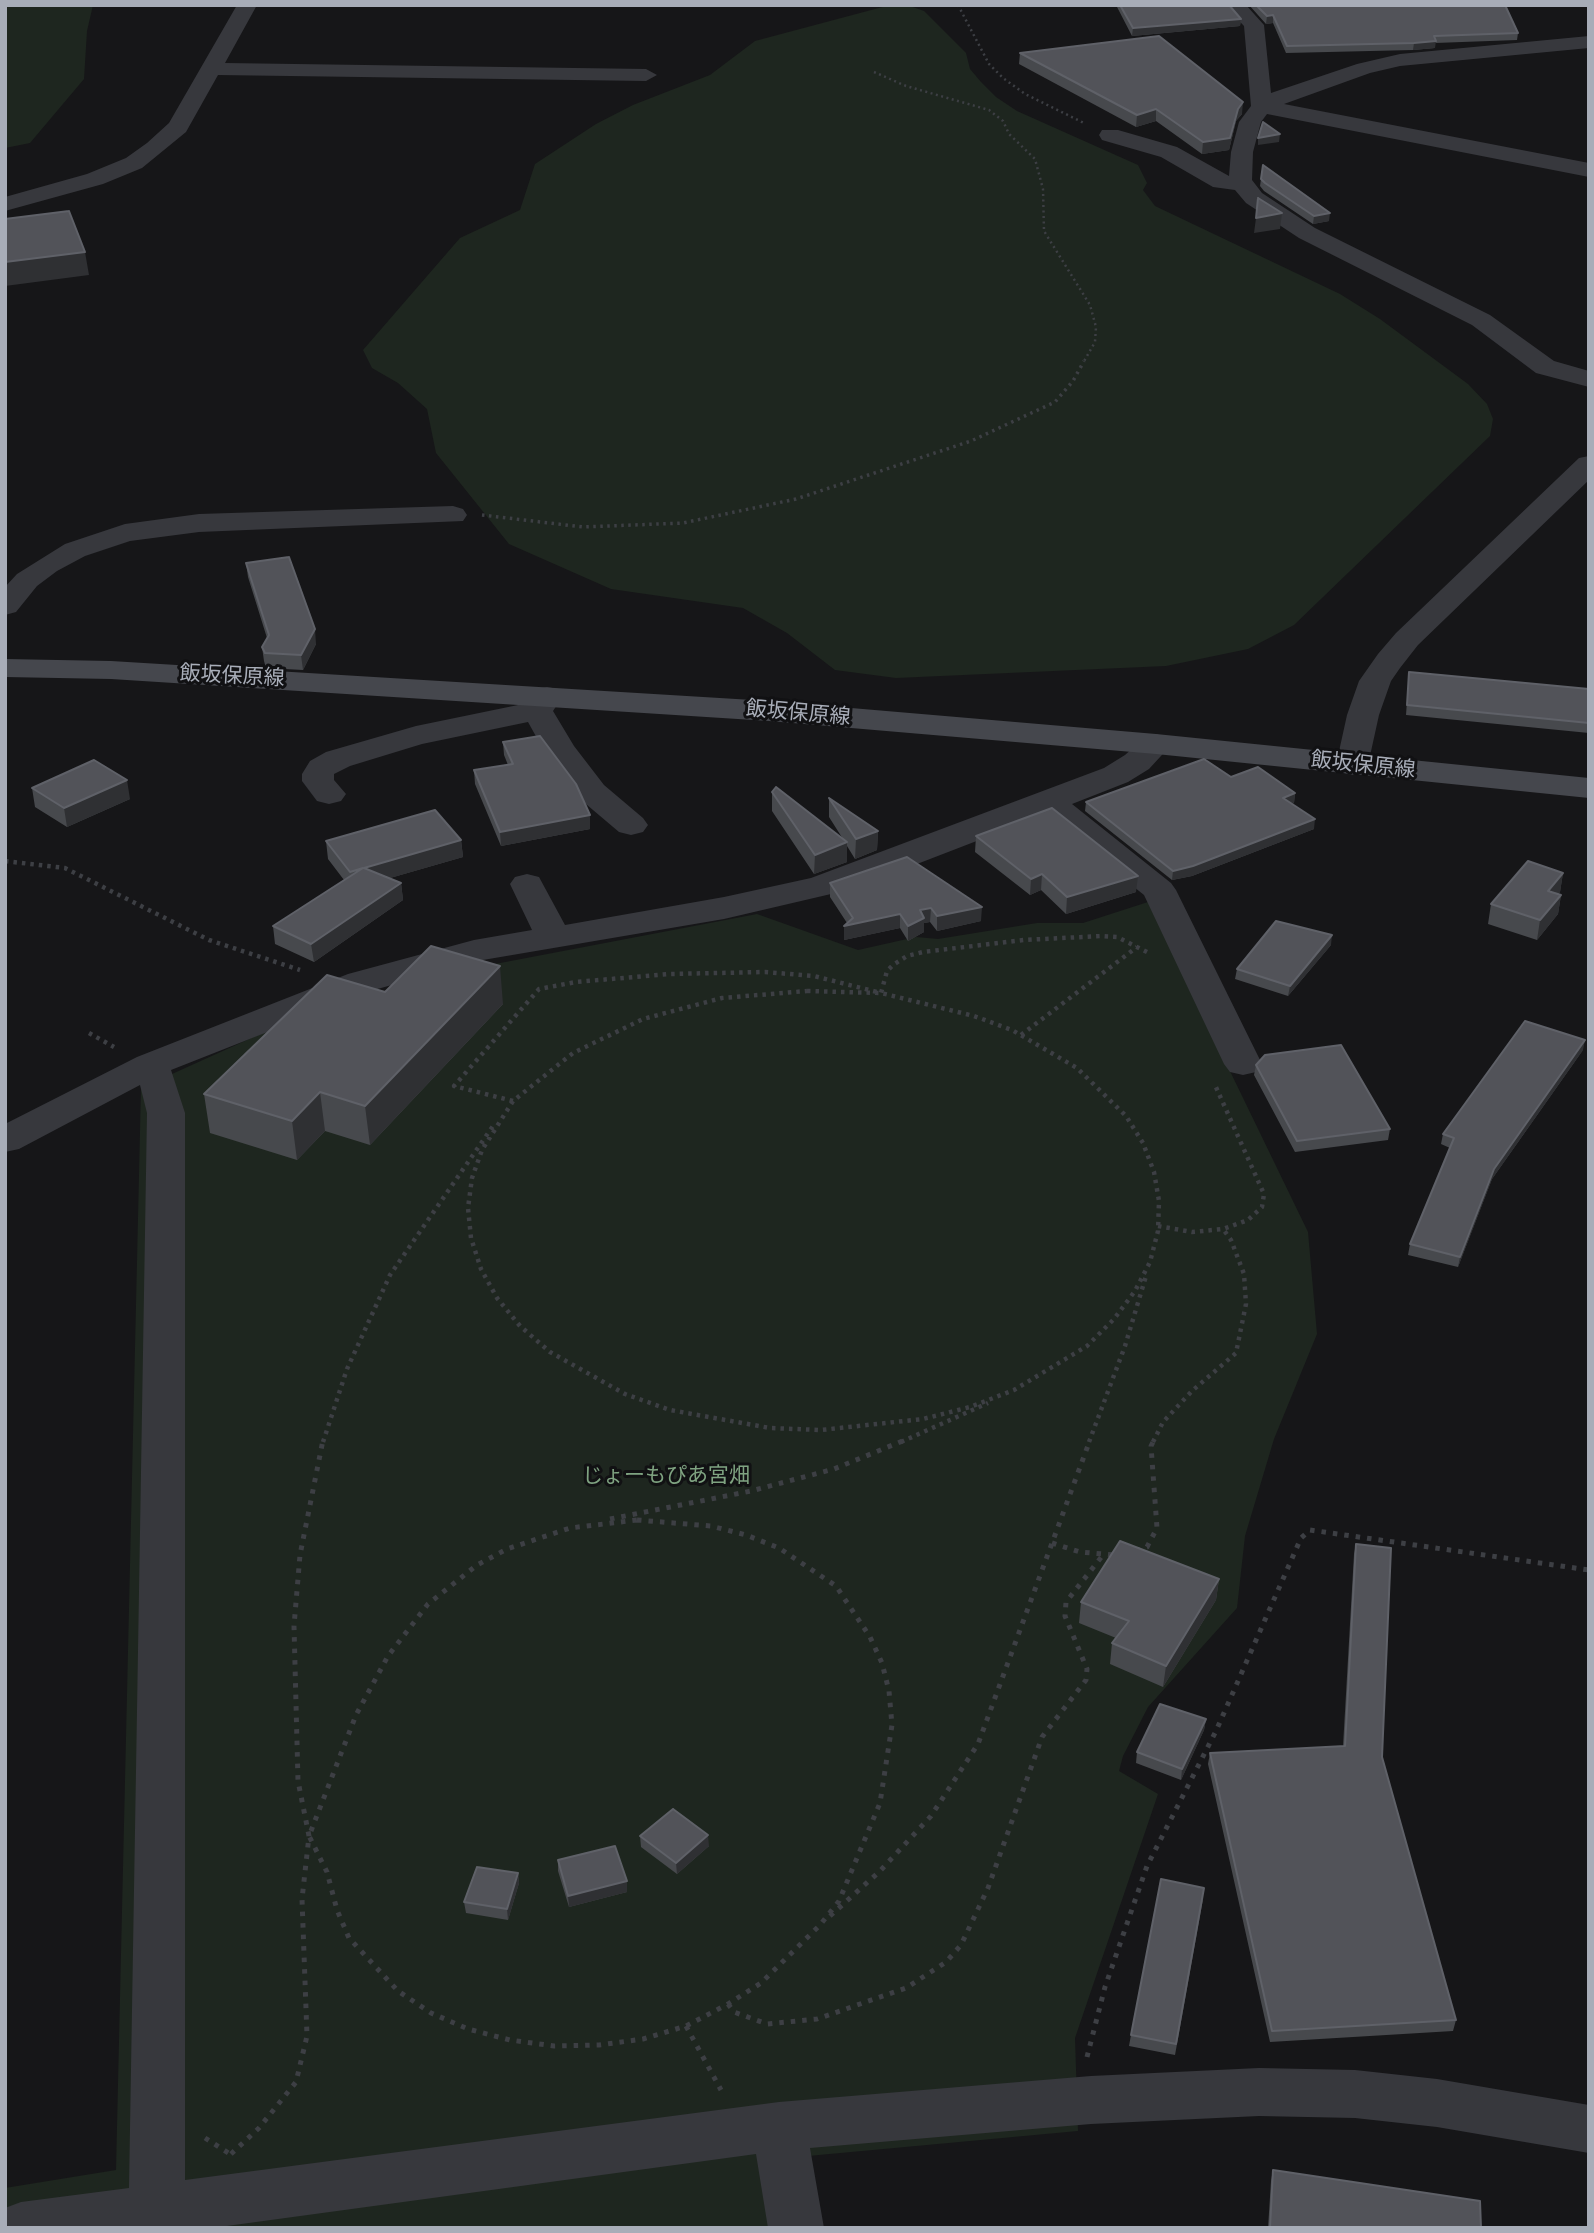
<!DOCTYPE html>
<html>
<head>
<meta charset="utf-8">
<style>
	body { margin:0 }
	#map { position:relative; width:1594px; height:2233px; overflow:hidden; background:#161618; font-family:Roboto,sans-serif }
	canvas { display:block }
	.frame { position:absolute; inset:0; border:7px solid #a8adb8; pointer-events:none }
</style>
</head>
<body>
<div id="map">
<canvas width="1594" height="2233"></canvas>
<div class="frame"></div>
</div>
<script>
const context = document.querySelector('canvas').getContext('2d');
context.lineJoin = 'round';
function fillPath(path, color) {
  context.fillStyle = color;
  context.fill(path, 'evenodd');
}
function shape(rows) {
  const path = new Path2D();
  for (const r of rows) {
    path.moveTo(r[0], r[1]);
    for (let i = 2; i < r.length; i += 2) path.lineTo(r[i], r[i + 1]);
  }
  return path;
}
function stroke(path, color, width, dash) {
  context.strokeStyle = color;
  context.lineWidth = width;
  context.lineCap = dash ? 'butt' : 'round';
  context.setLineDash(dash || []);
  context.stroke(path);
}
function drawText(font, color, halo, rows, align = 'center') {
  context.font = font + ' Roboto,"Noto Sans JP",sans-serif';
  context.lineWidth = 6;
  context.setLineDash([]);
  context.textBaseline = 'middle';
  context.strokeStyle = halo;
  context.fillStyle = color;
  for (const [text, x, y, turn = 0] of rows) {
    context.save();
    context.translate(x, y);
    context.rotate((+turn || 0) * Math.PI / 180);
    context.textAlign = isNaN(turn) ? turn : align;
    if (halo) context.strokeText(text, 0, 0);
    context.fillText(text, 0, 0);
    context.restore();
  }
}
const green = shape([
	[5,5,93,5,87,31,84,79,30,143,5,148],
	[890,5,907,5,924,11,966,53,970,69,981,82,996,97,1017,111,1138,165,1147,183,1143,190,1155,206,1340,294,1380,319,1468,384,1487,404,1493,419,1490,436,1294,625,1248,649,1166,666,896,678,835,670,787,633,743,608,611,589,509,544,436,453,427,409,398,383,372,368,363,350,460,238,520,210,535,164,596,124,633,105,710,75,755,41],
	[1148,902,1308,1232,1317,1334,1274,1439,1245,1536,1237,1608,1148,1707,1123,1756,1119,1771,1158,1794,1075,2038,1078,2131,808,2156,809,2228,5,2228,5,2188,116,2170,141,1088,267,1031,495,964,757,914,858,950,916,937,938,939,1037,923,1083,923]
]);
const pathFar3 = shape([
	[958,5,989,64,1003,78,1025,94,1084,123],
	[874,72,906,86,989,110,1003,121,1009,134,1035,159,1043,189,1044,231,1090,305,1096,327,1095,342,1083,363]
]);
const pathFar2 = shape([
	[482,515,583,527,683,523,796,499,971,441,1055,402,1073,381,1084,361]
]);
const pathFar1 = shape([
	[5,861,65,868,209,940,300,970],
	[807,991,881,993,974,1016,1012,1030,1077,1068,1126,1116,1143,1143,1154,1172,1159,1201,1158,1231,1150,1262,1135,1291,1114,1319,1087,1346,1014,1390,970,1407,923,1419,821,1430,770,1428,670,1410,625,1394,550,1352,520,1326,497,1298,481,1269,471,1238,468,1208,472,1178,482,1150,513,1101,573,1053,643,1019,722,998,807,991],
	[89,1033,114,1047],
	[1021,1035,1137,947],
	[513,1101,454,1086,539,989,576,982,669,974,765,972,814,976,881,993,887,971,893,965,907,956,923,952,1024,940,1102,936,1117,937,1149,953],
	[1158,1226,1192,1232,1223,1229,1248,1220,1262,1207,1264,1194,1215,1085],
	[323,1442,347,1369,390,1275,493,1126],
	[901,1442,988,1403],
	[1089,1442,1125,1346,1146,1276],
	[1153,1442,1163,1422,1192,1391,1236,1353,1246,1304,1244,1274,1231,1240,1223,1229]
]);
const path = shape([
	[610,1519,751,1491,834,1469,905,1440],
	[637,1520,711,1526,746,1535,779,1548,836,1586,870,1637,882,1663,889,1691,892,1725,880,1803,839,1901,820,1925,761,1983,728,2004,686,2026,643,2039,599,2045,554,2046,510,2040,468,2029,431,2013,398,1991,349,1938,337,1910,327,1872,309,1836,356,1715,388,1656,428,1604,477,1565,507,1549,570,1528,637,1520],
	[1052,1543,1080,1552,1114,1555],
	[1136,1551,1147,1547,1157,1528,1151,1446,1154,1440],
	[830,1916,880,1871,931,1816,978,1744,1090,1440],
	[728,2004,734,2012,767,2024,817,2019,906,1988,946,1962,961,1945,988,1888,1042,1737,1086,1680,1087,1669,1065,1616,1066,1602,1103,1555],
	[686,2026,721,2090],
	[1087,2057,1105,1987,1147,1866,1216,1731,1301,1538,1310,1530,1589,1570],
	[205,2138,230,2154],
	[231,2154,259,2128,296,2082,307,2036,302,1899,309,1836,298,1781,294,1626,300,1555,323,1440]
]);
const minor = shape([
	[237,5,257,5,225,63,646,69,657,75,646,81,218,75,186,132,142,168,103,184,5,211,5,197,87,174,126,158,147,143,169,123,237,5],
	[1224,5,1246,5,1264,25,1271,93,1357,64,1400,54,1589,36,1589,48,1400,66,1370,73,1284,104,1589,163,1589,177,1267,114,1261,122,1253,152,1252,180,1262,193,1315,228,1490,315,1554,361,1589,371,1589,387,1536,373,1472,325,1299,238,1246,203,1235,190,1213,187,1161,157,1102,140,1099,135,1102,130,1118,130,1177,147,1229,176,1231,152,1239,122,1251,106,1244,26,1224,5],
	[453,506,463,509,467,515,463,521,199,532,130,541,85,556,57,571,37,586,16,612,5,615,5,587,17,574,65,544,125,524,199,514,453,506],
	[547,687,558,689,563,696,553,711,574,746,604,785,643,818,648,825,643,832,631,835,619,832,580,799,543,749,528,722,422,744,350,766,334,774,334,780,346,794,341,801,329,804,317,801,302,781,302,774,310,761,326,752,416,726,518,705,530,699,536,689,547,687],
	[1156,734,1167,737,1172,744,1149,769,1128,782,1072,804,1171,883,1176,890,1262,1064,1256,1072,1243,1075,1230,1072,1224,1064,1144,895,1044,815,873,881,831,894,724,919,477,961,374,990,171,1070,185,1113,185,2180,779,2102,1091,2076,1259,2068,1355,2070,1437,2079,1589,2105,1589,2153,1437,2127,1355,2118,1259,2116,1091,2124,810,2148,824,2228,768,2228,756,2154,212,2228,5,2228,5,2208,21,2202,129,2188,147,1113,140,1085,19,1149,5,1152,5,1124,137,1057,348,974,474,940,532,930,510,884,515,877,527,874,539,877,565,925,724,897,811,878,1104,768,1125,755,1145,737,1156,734]
]);
const tertiary = shape([
	[1589,456,1589,480,1418,645,1400,668,1391,681,1379,715,1368,765,1364,772,1352,775,1340,772,1336,765,1347,715,1359,681,1378,654,1396,633,1579,458,1589,456]
]);
const secondary = shape([
	[5,659,111,661,769,701,1156,734,1589,778,1589,798,1156,754,769,721,111,679,5,677,5,659]
]);
const wall = shape([
	[1116,5,1229,5,1241,19,1240,26,1132,36],
	[1249,5,1505,5,1518,33,1517,40,1435,43,1435,48,1413,50,1286,53,1273,23,1266,24],
	[1020,53,1242,114,1236,121,1229,150,1202,154,1156,121,1136,127,1019,64],
	[1263,165,1329,221,1313,224,1264,191,1260,186],
	[246,563,316,644,303,670,266,668,264,661,262,647,267,638,248,577],
	[1409,672,1589,689,1589,733,1406,715],
	[503,742,590,829,501,846,475,784,474,770,508,765,504,755],
	[1231,777,1295,793,1294,803,1291,804,1314,829,1192,876,1172,880,1085,811,1086,802],
	[32,788,130,799,67,827,35,807],
	[772,792,843,839,829,817,829,798,878,831,877,850,855,859,847,846,847,862,814,874,772,811],
	[976,836,1136,892,1066,914,1041,890,1030,895,975,852],
	[461,840,463,857,390,878,401,883,403,900,314,962,275,944,273,926,344,880,328,859,326,841],
	[907,857,981,921,937,931,930,922,924,923,924,932,908,941,900,928,844,940,844,926,847,923,830,897,830,883],
	[1563,873,1560,892,1558,894,1561,895,1558,914,1537,940,1488,924,1491,904],
	[1331,945,1288,996,1235,979,1237,969],
	[385,992,503,1004,370,1145,325,1131,297,1160,210,1133,204,1094],
	[1583,1050,1492,1179,1458,1267,1408,1255,1410,1244,1450,1148,1441,1144,1443,1134],
	[1256,1065,1390,1129,1388,1140,1295,1152,1254,1075],
	[1356,1544,1382,1757,1456,2020,1453,2031,1270,2042,1208,1764,1210,1753,1343,1746,1354,1554],
	[1219,1579,1216,1600,1163,1687,1110,1664,1112,1643,1116,1638,1079,1623,1081,1602],
	[1206,1719,1204,1730,1181,1780,1136,1763,1137,1752],
	[640,1836,709,1846,677,1874,641,1847],
	[558,1860,627,1881,627,1892,569,1907,558,1871],
	[518,1873,519,1883,508,1920,466,1913,464,1902],
	[1203,1899,1175,2055,1129,2046,1131,2035],
	[1273,2170,1481,2228,1268,2228,1271,2181]
]);
const shadedWall = shape([
	[1273,15,1273,23,1266,24,1267,16],
	[1241,19,1240,26,1132,36,1133,28],
	[1436,41,1435,48,1413,50,1414,43],
	[1243,102,1242,114,1236,121,1229,150,1202,154,1203,142,1238,109],
	[1156,109,1156,121,1136,127,1137,115],
	[1280,134,1279,142,1258,145,1258,138],
	[1282,213,1280,229,1254,233,1256,218],
	[1330,213,1329,221,1313,224,1314,216],
	[85,252,89,275,5,286,5,262],
	[315,629,316,644,303,670,301,655],
	[127,780,130,799,67,827,64,808],
	[1295,793,1294,803,1282,807,1283,798],
	[590,815,590,829,501,846,500,832],
	[1315,819,1314,829,1192,876,1172,880,1173,871],
	[878,831,877,850,855,859,856,839],
	[461,840,463,857,366,885,364,868],
	[847,842,847,862,814,874,815,855],
	[1563,873,1560,892,1545,910,1548,891],
	[1042,874,1041,890,1030,895,1031,879],
	[1138,876,1136,892,1066,914,1067,897],
	[401,883,403,900,314,962,311,944],
	[1561,895,1558,914,1537,940,1540,920],
	[982,907,981,921,937,931,937,916],
	[931,908,930,922,924,923,924,932,908,941,908,926,920,910],
	[900,914,900,928,844,940,844,926],
	[1332,935,1331,945,1288,996,1290,986],
	[500,966,503,1004,370,1145,365,1106],
	[1585,1040,1583,1050,1492,1179,1458,1267,1460,1257,1494,1169],
	[320,1092,325,1131,297,1160,292,1121],
	[1219,1579,1216,1600,1163,1687,1166,1666],
	[1206,1719,1204,1730,1181,1780,1182,1769],
	[708,1835,709,1846,677,1874,676,1863],
	[518,1873,519,1883,508,1920,507,1909],
	[627,1881,627,1892,569,1907,568,1896]
]);
const building = shape([
	[1120,5,1229,5,1241,19,1133,28,1120,5],
	[1256,5,1505,5,1518,33,1434,36,1436,41,1414,43,1287,46,1273,15,1267,16,1256,5],
	[1159,36,1243,102,1238,109,1230,138,1203,142,1156,109,1137,115,1020,53,1159,36],
	[1263,122,1280,134,1258,138,1263,122],
	[1263,165,1330,213,1314,216,1265,183,1261,179,1263,165],
	[1258,198,1282,213,1256,218,1258,198],
	[69,211,85,252,5,262,5,219,69,211],
	[289,557,315,629,301,655,265,653,262,647,269,635,246,563,289,557],
	[1409,672,1589,689,1589,723,1407,705,1409,672],
	[540,736,576,784,590,815,500,832,474,770,513,764,503,742,540,736],
	[1204,759,1231,777,1258,767,1295,793,1283,798,1315,819,1193,866,1173,871,1086,802,1204,759],
	[94,760,127,780,64,808,32,788,94,760],
	[776,787,847,842,815,855,772,792,776,787],
	[829,798,878,831,856,839,829,798],
	[1052,808,1138,876,1067,897,1042,874,1031,879,976,836,1052,808],
	[435,810,461,840,364,868,401,883,311,944,273,926,363,868,350,872,326,841,435,810],
	[907,857,982,907,937,916,931,908,920,910,924,918,908,926,900,914,844,926,853,918,830,883,907,857],
	[1528,861,1563,873,1548,891,1561,895,1540,920,1491,904,1528,861],
	[1276,921,1332,935,1290,986,1237,969,1276,921],
	[431,946,500,966,365,1106,320,1092,292,1121,204,1094,327,975,385,992,431,946],
	[1525,1021,1585,1040,1494,1169,1460,1257,1410,1244,1454,1138,1443,1134,1525,1021],
	[1341,1045,1390,1129,1297,1141,1256,1065,1265,1055,1341,1045],
	[1120,1541,1219,1579,1166,1666,1112,1643,1129,1621,1081,1602,1120,1541],
	[1356,1544,1391,1548,1382,1757,1456,2020,1272,2031,1210,1753,1345,1746,1356,1544],
	[1160,1704,1206,1719,1182,1769,1137,1752,1160,1704],
	[673,1809,708,1835,676,1863,640,1836,673,1809],
	[615,1846,627,1881,568,1896,558,1860,615,1846],
	[477,1867,518,1873,507,1909,464,1902,477,1867],
	[1161,1879,1204,1888,1176,2044,1131,2035,1161,1879],
	[1273,2170,1480,2201,1481,2228,1270,2228,1273,2170]
]);
const streetNames = [
	["飯坂保原線",232,677,3],
	["飯坂保原線",798,714,5],
	["飯坂保原線",1363,766,6]
];
const parkNames = [
	["じょーもぴあ宮畑",666,1477]
];
fillPath(green, '#1e261f');
stroke(pathFar3, '#3d3f44', 2.5, [2, 3.5]);
stroke(pathFar2, '#3d3f44', 3.5, [2.5, 4.5]);
stroke(pathFar1, '#3d3f44', 4.5, [3.5, 5]);
stroke(path, '#3d3f44', 5, [4.5, 7]);
fillPath(minor, '#37383d');
fillPath(tertiary, '#37383d');
fillPath(secondary, '#45474d');
fillPath(wall, '#47494d');
fillPath(shadedWall, '#2f3033');
fillPath(building, '#525359');
stroke(building, '#5f6168', 2);
drawText('21px', '#a8adb8', '#111113', streetNames);
drawText('21px', '#7fa381', '#111113', parkNames);
</script>
</body>
</html>
